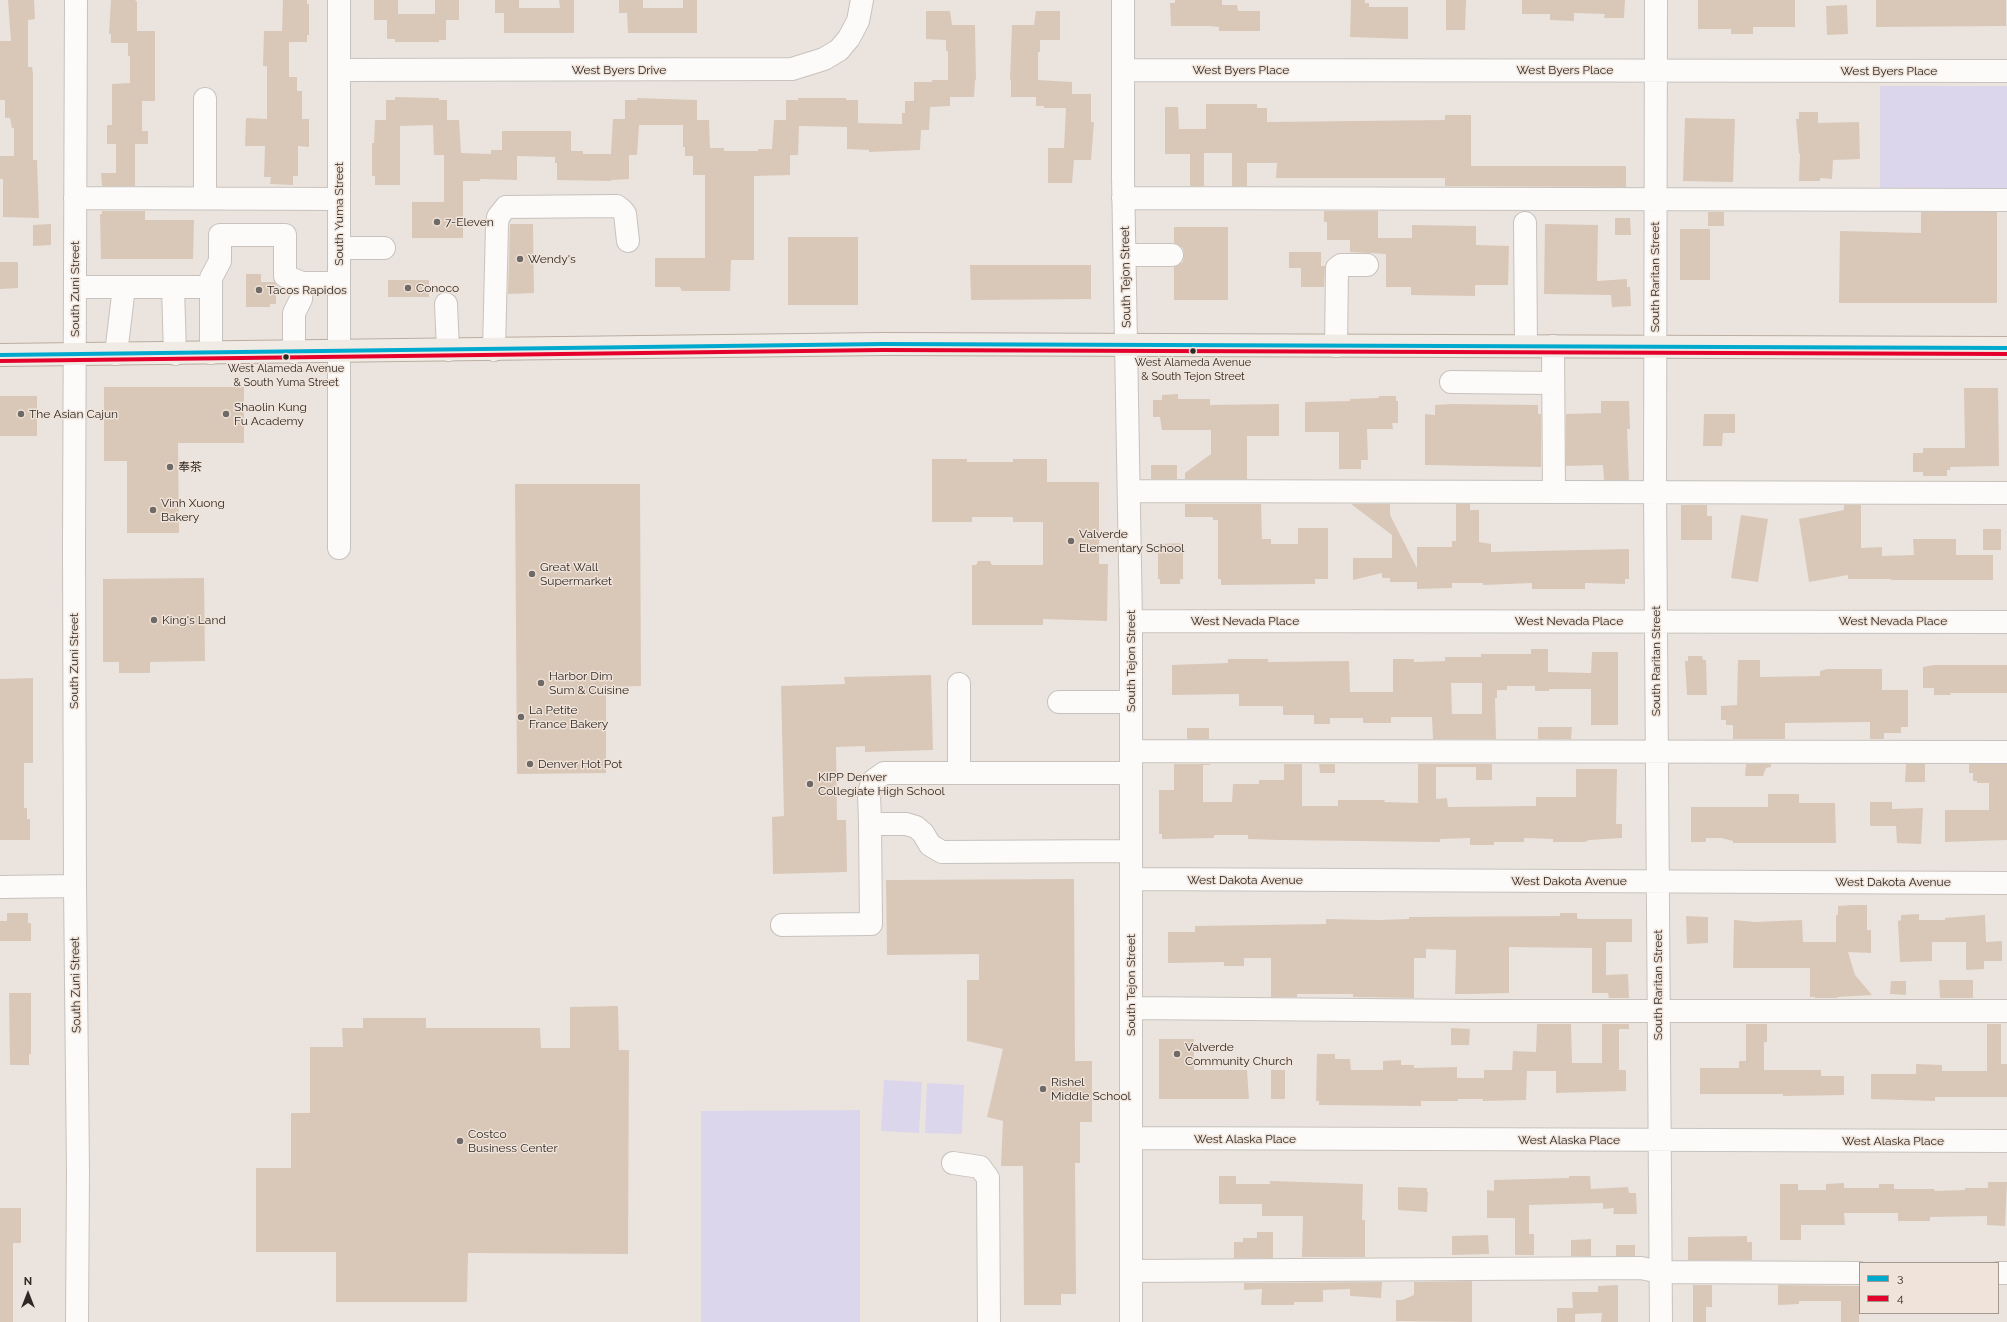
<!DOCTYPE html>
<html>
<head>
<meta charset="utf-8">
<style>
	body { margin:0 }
	#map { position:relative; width:2007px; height:1322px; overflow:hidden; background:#ebe4de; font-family:Raleway,sans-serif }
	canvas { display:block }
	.legend { position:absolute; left:1859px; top:1262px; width:140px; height:52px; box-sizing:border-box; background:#f0e3d9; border:1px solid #a29991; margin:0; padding:5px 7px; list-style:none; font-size:12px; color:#2e2925 }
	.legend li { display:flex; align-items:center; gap:8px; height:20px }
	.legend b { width:20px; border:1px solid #a29991 }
	.north { position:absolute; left:8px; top:1274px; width:40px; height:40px; -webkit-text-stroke:3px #f0e3d9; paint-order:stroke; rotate:0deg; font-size:11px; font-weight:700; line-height:16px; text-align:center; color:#2e2925 }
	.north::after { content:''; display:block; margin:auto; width:14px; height:18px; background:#2e2925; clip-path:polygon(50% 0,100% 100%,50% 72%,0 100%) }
</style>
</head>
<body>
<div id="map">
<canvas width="2007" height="1322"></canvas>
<ul class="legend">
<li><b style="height:5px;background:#00a9ce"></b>3</li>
<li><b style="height:5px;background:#e4002b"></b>4</li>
</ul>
<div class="north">N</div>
</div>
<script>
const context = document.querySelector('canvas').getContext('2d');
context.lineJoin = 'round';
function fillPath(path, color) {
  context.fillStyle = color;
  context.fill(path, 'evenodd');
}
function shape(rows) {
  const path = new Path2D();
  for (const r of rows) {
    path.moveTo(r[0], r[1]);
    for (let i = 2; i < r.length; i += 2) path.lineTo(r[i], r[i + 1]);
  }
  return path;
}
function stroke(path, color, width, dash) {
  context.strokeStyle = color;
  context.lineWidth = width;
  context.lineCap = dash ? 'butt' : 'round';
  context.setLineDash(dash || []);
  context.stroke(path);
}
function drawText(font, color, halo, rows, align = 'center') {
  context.font = font + ' Raleway,"Noto Sans SC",sans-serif';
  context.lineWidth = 3;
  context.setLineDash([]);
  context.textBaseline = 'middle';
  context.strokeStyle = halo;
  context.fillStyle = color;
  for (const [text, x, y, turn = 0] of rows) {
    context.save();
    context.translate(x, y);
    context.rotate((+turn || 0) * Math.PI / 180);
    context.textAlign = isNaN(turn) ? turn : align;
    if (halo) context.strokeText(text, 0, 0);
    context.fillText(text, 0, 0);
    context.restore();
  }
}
const green = shape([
	[1880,86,2007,86,2007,193,1880,193],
	[884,1080,922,1082,919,1133,881,1131],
	[927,1083,964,1085,962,1134,925,1133],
	[860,1110,860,1322,701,1322,701,1111]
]);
const building = shape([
	[8,0,34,0,35,19,28,20,28,67,32,67,33,74,33,160,37,160,39,218,3,217,3,179,0,179,0,156,14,156,14,128,12,128,10,118,5,118,5,100,0,100,0,41,11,41],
	[111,0,135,0,137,2,137,31,155,31,155,101,142,101,142,131,148,131,148,144,135,144,135,186,102,186,101,173,116,173,116,144,107,144,107,125,112,125,112,84,130,83,130,56,128,56,128,43,111,43,111,34,109,34],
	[283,0,307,0,307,4,309,4,309,35,307,35,307,42,289,42,289,77,297,77,297,91,302,91,302,119,309,119,309,147,298,146,298,176,293,176,293,185,270,184,271,177,264,177,265,146,245,146,246,118,267,119,267,66,263,66,264,31,282,31],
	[374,0,398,0,398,14,435,14,435,0,459,0,459,20,446,20,446,40,439,40,439,42,395,42,395,39,387,39,387,20,374,20],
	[495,0,519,0,519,8,560,8,559,0,574,0,574,33,504,33,504,13,495,13],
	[619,0,643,0,643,8,683,8,683,0,697,0,697,33,628,33,627,13,619,13],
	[1175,0,1222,0,1222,5,1237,5,1238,11,1260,11,1260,31,1219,31,1219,27,1210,26,1171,26,1170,3,1175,3],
	[1351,0,1365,0,1365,3,1369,3,1369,7,1408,7,1408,39,1350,37],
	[1446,0,1466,0,1465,30,1446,30],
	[1522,0,1625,0,1624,18,1604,18,1605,14,1574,13,1574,21,1550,20,1550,14,1522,14],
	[1698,0,1795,0,1795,27,1753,27,1753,34,1731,34,1731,29,1698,29],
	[1876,0,2006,0,2006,26,1876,27],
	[1847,5,1848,34,1827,35,1826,6],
	[926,11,950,11,952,25,975,25,976,80,975,80,974,97,950,97,950,106,930,107,929,130,921,130,920,150,869,152,869,150,847,149,847,127,799,126,798,155,790,155,790,175,754,176,754,260,731,260,730,291,682,291,680,287,655,287,655,258,705,258,705,175,693,175,693,156,685,156,685,147,683,147,683,125,639,125,637,155,629,155,629,179,611,180,611,181,557,180,557,163,555,163,555,157,517,156,517,180,480,179,480,181,463,181,463,238,412,238,412,202,444,202,444,155,434,155,433,125,400,126,400,185,375,185,375,176,372,176,372,143,374,143,375,120,386,120,386,100,395,100,395,97,439,98,439,100,447,100,447,120,459,120,461,153,491,154,491,150,502,150,502,131,571,131,571,151,583,151,583,154,611,154,613,119,625,119,625,100,637,100,637,98,697,100,697,120,709,120,710,148,724,148,724,151,758,151,758,149,772,149,774,120,786,120,786,100,798,100,798,98,846,98,846,100,858,100,858,123,902,124,902,113,905,113,905,101,914,101,914,82,932,82,932,80,948,80,948,51,946,51,946,40,926,39],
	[1036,11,1060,11,1060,40,1040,40,1040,52,1038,52,1038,80,1072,82,1072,94,1091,94,1091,122,1094,122,1091,160,1074,160,1072,183,1048,183,1048,148,1064,148,1066,108,1044,108,1044,106,1036,106,1036,97,1011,97,1011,80,1010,80,1012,25,1034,25],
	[1206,104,1257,104,1257,108,1267,108,1267,122,1445,120,1445,115,1471,115,1471,166,1626,166,1626,187,1445,186,1445,178,1276,178,1277,163,1247,163,1247,186,1232,186,1232,153,1204,153,1204,186,1190,186,1190,154,1165,154,1165,107,1178,107,1179,129,1206,129],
	[1799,112,1818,112,1818,123,1859,122,1860,159,1833,160,1832,179,1820,178,1820,181,1799,181,1800,154,1799,154,1796,119,1799,119],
	[1685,118,1735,119,1733,182,1683,181],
	[102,211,145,211,145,220,194,220,193,259,101,259,100,214,102,214],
	[1324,211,1378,211,1378,238,1412,238,1412,225,1476,226,1476,245,1509,246,1508,285,1475,285,1475,296,1411,295,1411,287,1386,287,1386,254,1350,252,1350,240,1327,240,1327,222,1324,222],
	[1708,212,1724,212,1724,226,1708,226],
	[1921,212,1997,212,1997,303,1839,303,1840,231,1921,233],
	[1615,218,1630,218,1631,235,1615,235],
	[51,224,51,245,33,246,33,225],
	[510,224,533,224,534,293,508,294],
	[1545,224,1598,225,1597,281,1627,279,1627,287,1630,287,1631,306,1612,307,1611,295,1544,294],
	[1174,227,1228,227,1228,300,1174,300,1174,267,1183,262,1184,255,1183,248,1174,243],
	[1680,229,1710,229,1710,280,1680,280],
	[788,237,858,237,858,305,788,305],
	[1289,252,1321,252,1321,266,1325,266,1324,287,1301,287,1301,268,1289,268],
	[0,262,18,262,18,288,0,289],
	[970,265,1091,265,1091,299,971,300],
	[246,274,261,274,261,282,274,282,276,285,276,304,270,304,270,307,246,307],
	[388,280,429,280,429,297,388,297],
	[104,387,244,387,244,443,178,443,179,533,127,533,127,461,104,461],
	[1964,388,1998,388,1999,466,1950,467,1950,470,1947,470,1947,476,1923,476,1923,472,1913,472,1913,453,1923,453,1923,448,1965,448],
	[1178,394,1178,399,1210,399,1210,405,1279,404,1279,436,1247,436,1247,479,1185,479,1185,473,1211,454,1211,430,1162,430,1160,417,1153,417,1153,400,1162,400,1162,395],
	[0,396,37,396,37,436,0,436],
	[1379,396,1396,396,1396,401,1398,401,1398,423,1392,423,1393,429,1367,429,1368,460,1361,460,1361,469,1339,469,1339,432,1305,432,1305,402,1350,401,1350,399,1379,398],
	[1601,401,1629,401,1630,429,1627,429,1629,480,1604,480,1603,465,1566,466,1566,414,1601,413],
	[1452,404,1538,405,1538,414,1541,414,1541,467,1425,465,1425,414,1435,415,1435,405],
	[1704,414,1735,414,1735,433,1723,433,1722,446,1703,446],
	[932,459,967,459,967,462,1013,462,1013,459,1047,459,1047,482,1099,482,1099,564,1108,564,1107,621,1043,619,1043,625,972,625,972,565,976,565,978,561,990,561,992,565,1043,565,1043,522,1013,522,1013,517,972,517,972,522,932,522],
	[1151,465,1177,465,1177,479,1151,479],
	[515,484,640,484,641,686,606,687,606,773,517,774],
	[1185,504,1261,504,1262,539,1271,539,1271,544,1298,544,1298,528,1328,528,1328,579,1315,579,1315,584,1221,585,1221,579,1218,579,1218,520,1213,520,1213,517,1185,517],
	[1351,504,1390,504,1390,515,1417,568,1417,547,1452,547,1452,541,1456,541,1456,504,1470,504,1470,510,1479,510,1479,542,1491,544,1491,552,1629,549,1629,579,1625,579,1625,584,1585,583,1585,589,1532,589,1532,583,1483,585,1483,583,1452,583,1452,588,1417,589,1417,582,1390,582,1390,578,1382,578,1382,573,1353,580,1353,558,1392,558,1392,535],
	[1681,505,1707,505,1707,516,1712,516,1712,540,1681,540],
	[1844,505,1861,505,1861,548,1882,547,1882,556,1914,555,1913,539,1956,539,1956,555,1993,555,1993,580,1891,580,1891,579,1848,579,1848,575,1809,582,1799,519,1844,510],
	[1741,515,1768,519,1758,582,1731,578],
	[1983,529,2001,529,2001,550,1983,550],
	[1183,543,1183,579,1180,579,1180,584,1160,584,1160,579,1158,579,1158,544],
	[204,578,205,661,150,662,150,673,119,673,119,662,103,662,103,579],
	[1531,649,1548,649,1548,672,1591,673,1592,652,1618,652,1618,725,1591,725,1591,689,1549,689,1549,691,1535,691,1535,686,1507,686,1507,690,1497,690,1497,698,1495,698,1496,739,1433,739,1432,717,1391,717,1391,723,1363,723,1363,718,1330,718,1330,724,1314,724,1314,715,1283,715,1283,706,1239,706,1239,694,1172,695,1172,665,1228,663,1228,659,1268,659,1268,662,1349,661,1350,692,1393,692,1393,659,1414,659,1414,662,1445,661,1445,657,1481,657,1481,654,1531,654],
	[1451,683,1482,683,1482,714,1452,714],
	[1688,656,1702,656,1703,660,1706,660,1707,695,1687,695,1685,661,1688,661],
	[1738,660,1760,660,1760,677,1820,676,1820,671,1827,669,1882,669,1882,690,1908,690,1908,727,1901,727,1901,733,1884,733,1884,739,1870,739,1870,722,1785,723,1785,739,1733,739,1733,725,1726,725,1726,720,1721,720,1721,706,1737,705],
	[1934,665,2007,665,2007,693,1950,693,1951,695,1934,695,1934,688,1923,688,1923,667],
	[931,675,933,750,865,752,865,746,836,747,837,820,846,820,847,872,773,874,772,817,784,816,781,686,845,684,844,677],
	[33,678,33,763,24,763,24,808,27,808,27,819,30,819,30,840,0,840,0,679],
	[1538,727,1572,727,1571,739,1538,739],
	[1187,728,1209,728,1209,739,1187,739],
	[1174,764,1210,764,1210,765,1203,765,1203,802,1232,802,1233,784,1259,784,1259,780,1284,780,1284,764,1302,764,1302,806,1338,806,1338,800,1385,800,1384,802,1418,803,1418,764,1492,764,1492,780,1476,780,1476,767,1436,767,1436,799,1447,798,1448,807,1536,806,1536,797,1576,797,1576,769,1617,769,1616,824,1622,824,1622,838,1589,840,1585,842,1553,842,1553,839,1524,838,1524,842,1494,842,1494,845,1470,845,1470,838,1440,839,1440,842,1280,840,1248,839,1248,835,1214,835,1214,838,1162,839,1162,834,1159,834,1159,790,1174,790],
	[1319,764,1335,764,1335,773,1320,773],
	[1746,764,1771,764,1771,767,1766,768,1763,776,1745,776],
	[1906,764,1925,764,1925,782,1905,782],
	[1969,764,2007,764,2007,840,1945,842,1945,810,1989,810,1989,783,1977,783,1977,781,1973,781,1973,773,1969,773],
	[1768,794,1799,794,1799,803,1835,803,1836,843,1733,843,1733,841,1721,838,1706,838,1706,842,1691,842,1691,807,1768,807],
	[1870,802,1892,802,1892,809,1923,808,1921,844,1897,843,1896,826,1870,826],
	[1074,879,1075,1061,1092,1061,1092,1122,1080,1122,1080,1163,1075,1163,1076,1294,1061,1294,1061,1305,1024,1305,1023,1166,1001,1166,1003,1121,987,1117,1003,1049,967,1041,967,980,979,980,979,954,887,955,886,880],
	[1852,905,1867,905,1867,930,1871,930,1871,953,1848,952,1855,975,1872,995,1837,997,1837,998,1815,998,1815,997,1810,997,1810,968,1733,968,1734,920,1755,922,1802,920,1803,942,1836,942,1836,915,1838,915,1838,906],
	[7,913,28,913,28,923,31,923,31,941,0,941,0,921,7,921],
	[1560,913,1577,913,1577,918,1579,919,1632,919,1632,942,1606,942,1606,975,1628,974,1629,998,1609,998,1608,993,1592,993,1592,948,1509,947,1509,993,1469,994,1455,994,1456,950,1426,949,1426,958,1414,958,1414,998,1353,997,1353,994,1297,994,1297,997,1271,997,1271,958,1244,958,1244,966,1224,966,1224,962,1168,963,1168,932,1195,932,1195,926,1326,924,1326,919,1378,920,1409,919,1409,917,1560,916],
	[1919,914,1919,920,1945,920,1945,918,1985,915,1986,942,2002,941,2002,961,1984,961,1984,969,1966,970,1966,942,1932,942,1932,961,1900,962,1898,921,1901,920,1901,915],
	[1686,916,1708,917,1708,943,1687,944],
	[1939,980,1973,980,1973,998,1940,998],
	[1891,981,1906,981,1906,995,1890,994],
	[9,993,31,993,31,1054,29,1054,29,1065,10,1065],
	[618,1006,619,1050,629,1050,628,1254,468,1253,467,1302,336,1302,336,1252,256,1252,256,1168,291,1168,291,1113,310,1113,310,1047,343,1047,342,1028,363,1028,363,1018,426,1018,426,1028,540,1028,541,1048,570,1048,570,1007],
	[1537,1024,1571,1024,1572,1063,1602,1063,1602,1024,1629,1024,1629,1029,1619,1029,1619,1070,1626,1070,1626,1091,1556,1093,1556,1071,1527,1071,1526,1100,1483,1101,1483,1099,1458,1099,1458,1101,1421,1101,1421,1106,1319,1105,1319,1101,1316,1101,1317,1054,1335,1054,1335,1059,1350,1059,1351,1070,1383,1070,1383,1061,1401,1060,1401,1065,1414,1065,1414,1068,1457,1067,1457,1078,1484,1078,1484,1070,1512,1070,1513,1051,1536,1052],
	[1746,1024,1767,1024,1767,1042,1764,1042,1764,1070,1821,1070,1821,1076,1844,1076,1844,1095,1783,1096,1783,1094,1700,1094,1700,1068,1739,1068,1739,1061,1746,1061],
	[1987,1024,2001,1024,2001,1064,2007,1064,2007,1097,1935,1097,1935,1101,1871,1099,1871,1074,1916,1074,1916,1064,1942,1065,1942,1071,1987,1071],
	[1451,1028,1470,1029,1469,1045,1451,1045],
	[1159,1039,1194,1039,1194,1070,1247,1070,1249,1099,1159,1099],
	[1271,1070,1285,1070,1285,1099,1271,1099],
	[1219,1176,1236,1176,1236,1184,1270,1184,1270,1181,1363,1184,1362,1220,1365,1220,1365,1257,1302,1257,1303,1216,1262,1216,1262,1204,1219,1204],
	[1569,1176,1590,1176,1591,1189,1628,1187,1629,1193,1636,1193,1637,1214,1613,1214,1614,1208,1603,1209,1603,1203,1529,1205,1529,1234,1534,1234,1534,1255,1515,1255,1515,1218,1487,1218,1487,1190,1494,1191,1494,1180,1569,1178],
	[1988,1182,2007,1182,2005,1226,1987,1225,1987,1216,1930,1217,1930,1221,1898,1221,1898,1213,1844,1213,1845,1225,1801,1225,1801,1240,1780,1240,1780,1184,1798,1184,1798,1190,1826,1190,1826,1184,1844,1183,1844,1188,1879,1188,1879,1184,1894,1184,1894,1189,1934,1189,1935,1191,1965,1190,1965,1188,1988,1188],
	[1398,1187,1427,1188,1427,1192,1428,1192,1427,1212,1398,1210],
	[0,1208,21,1208,21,1243,13,1243,13,1322,0,1322],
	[1257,1232,1273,1232,1273,1258,1234,1258,1234,1242,1243,1242,1243,1238,1257,1238],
	[1488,1235,1489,1254,1452,1255,1452,1236],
	[1747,1236,1747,1242,1752,1242,1752,1260,1688,1260,1688,1237],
	[1591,1239,1591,1256,1571,1256,1571,1240],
	[1616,1245,1635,1245,1635,1256,1616,1256],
	[1472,1281,1472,1322,1396,1321,1396,1300,1402,1300,1414,1295,1414,1282],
	[1382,1282,1381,1298,1350,1296,1350,1289,1323,1290,1323,1302,1294,1302,1294,1305,1261,1305,1262,1289,1244,1290,1244,1283],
	[1618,1285,1618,1322,1601,1322,1602,1313,1575,1314,1575,1322,1557,1322,1557,1308,1573,1308,1572,1292,1598,1292,1598,1286],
	[1693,1285,1712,1285,1712,1307,1706,1307,1706,1322,1693,1322],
	[1778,1285,1860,1286,1859,1322,1841,1322,1841,1301,1799,1301,1799,1304,1778,1305]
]);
const minor = shape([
	[76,0,74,548,75,886,78,1172,77,1322],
	[339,0,339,548],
	[1123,0,1123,176,1131,621,1131,1322],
	[1656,0,1655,492,1661,1322],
	[339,70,792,69,824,59,839,50,849,38,858,21,862,0],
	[1123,70,2007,71],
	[205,99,205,198],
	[75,198,339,199],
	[1123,198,2007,200],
	[1525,223,1526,346],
	[339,248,384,248],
	[1125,255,1172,255],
	[75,287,211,287],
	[173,287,175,354],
	[446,304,448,350],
	[1336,346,1337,268,1341,265,1367,265],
	[1553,346,1554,492],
	[494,350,497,225,498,217,506,207,617,206,622,210,625,214,628,241],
	[294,352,294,313,301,299,302,283,339,283],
	[211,353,211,278,220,261,220,235,285,235,285,276,302,283],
	[116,354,124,287],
	[1451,382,1553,383],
	[1129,491,2007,493],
	[1131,621,2007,622],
	[1059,702,1131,702],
	[1131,751,2007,752],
	[959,773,959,684],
	[1131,773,884,773,873,781,869,792,870,824,906,824,916,827,923,833,930,845,942,852,1131,851],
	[1131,879,2007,883],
	[0,887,75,886],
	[782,925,871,924,870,824],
	[1131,1008,1477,1011,2007,1011],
	[1131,1138,2007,1141],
	[953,1163,980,1167,988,1178,989,1322],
	[1131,1271,1641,1268,1660,1272,1860,1273],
	[1998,1273,2007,1273]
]);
const major = shape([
	[0,355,883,344,2007,348]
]);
const bus1 = shape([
	[0,355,883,344,2007,348]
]);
const bus2 = shape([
	[0,361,883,350,2007,354]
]);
const markers = [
	[437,222,4,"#706a66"],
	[520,259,4,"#706a66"],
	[408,288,4,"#706a66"],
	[259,290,4,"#706a66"],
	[1193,351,3.5,"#2e2925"],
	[286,357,3.5,"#2e2925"],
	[21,414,4,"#706a66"],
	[226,414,4,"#706a66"],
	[170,467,4,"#706a66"],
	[153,510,4,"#706a66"],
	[1071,541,4,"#706a66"],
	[532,574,4,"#706a66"],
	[154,620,4,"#706a66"],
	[541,683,4,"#706a66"],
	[521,717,4,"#706a66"],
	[530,764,4,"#706a66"],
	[810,784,4,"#706a66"],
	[1177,1054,4,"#706a66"],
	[1043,1089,4,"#706a66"],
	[460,1141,4,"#706a66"]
];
const busNames = [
	["West Alameda Avenue",1193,363],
	["& South Tejon Street",1193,377],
	["West Alameda Avenue",286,369],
	["& South Yuma Street",286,383]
];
const streetNames = [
	["West Byers Drive",619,70],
	["West Byers Place",1241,70],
	["West Byers Place",1565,70],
	["West Byers Place",1889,71],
	["South Yuma Street",339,214,-90],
	["South Tejon Street",1126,277,-91],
	["South Raritan Street",1655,277,-90],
	["South Zuni Street",75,289,-90],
	["West Nevada Place",1245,621],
	["West Nevada Place",1569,621],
	["West Nevada Place",1893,621],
	["South Zuni Street",74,661,-90],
	["South Tejon Street",1131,661,-90],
	["South Raritan Street",1656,661,-90],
	["West Dakota Avenue",1245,880],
	["West Dakota Avenue",1569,881],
	["West Dakota Avenue",1893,882],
	["South Zuni Street",76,985,-91],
	["South Tejon Street",1131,985,-90],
	["South Raritan Street",1658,985,-90],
	["West Alaska Place",1245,1139],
	["West Alaska Place",1569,1140],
	["West Alaska Place",1893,1141]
];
const poiNames = [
	["7-Eleven",445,222],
	["Wendy's",528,259],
	["Conoco",416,288],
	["Tacos Rapidos",267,290],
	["Shaolin Kung",234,407],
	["Fu Academy",234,421],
	["The Asian Cajun",29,414],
	["奉茶",178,467],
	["Vinh Xuong",161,503],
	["Bakery",161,517],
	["Valverde",1079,534],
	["Elementary School",1079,548],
	["Great Wall",540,567],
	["Supermarket",540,581],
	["King's Land",162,620],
	["Harbor Dim",549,676],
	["Sum & Cuisine",549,690],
	["La Petite",529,710],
	["France Bakery",529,724],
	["Denver Hot Pot",538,764],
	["KIPP Denver",818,777],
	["Collegiate High School",818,791],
	["Valverde",1185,1047],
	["Community Church",1185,1061],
	["Rishel",1051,1082],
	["Middle School",1051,1096],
	["Costco",468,1134],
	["Business Center",468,1148]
];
fillPath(green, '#dcd6ed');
fillPath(building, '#d9c8b8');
stroke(minor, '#c7c2bd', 24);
stroke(major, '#baada2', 24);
stroke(minor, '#fcfbfa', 22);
stroke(major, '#f1ebe5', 22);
stroke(bus1, '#00a9ce', 4);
stroke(bus2, '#e4002b', 4);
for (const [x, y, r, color] of markers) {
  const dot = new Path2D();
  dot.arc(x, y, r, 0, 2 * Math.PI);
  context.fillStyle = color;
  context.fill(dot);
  stroke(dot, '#f0e3d9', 1.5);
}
drawText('11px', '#2e2925', '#f0e3d9', busNames);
drawText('12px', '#2e2925', '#f0e3d9', streetNames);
drawText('12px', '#2e2925', '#f0e3d9', poiNames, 'left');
</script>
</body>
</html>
